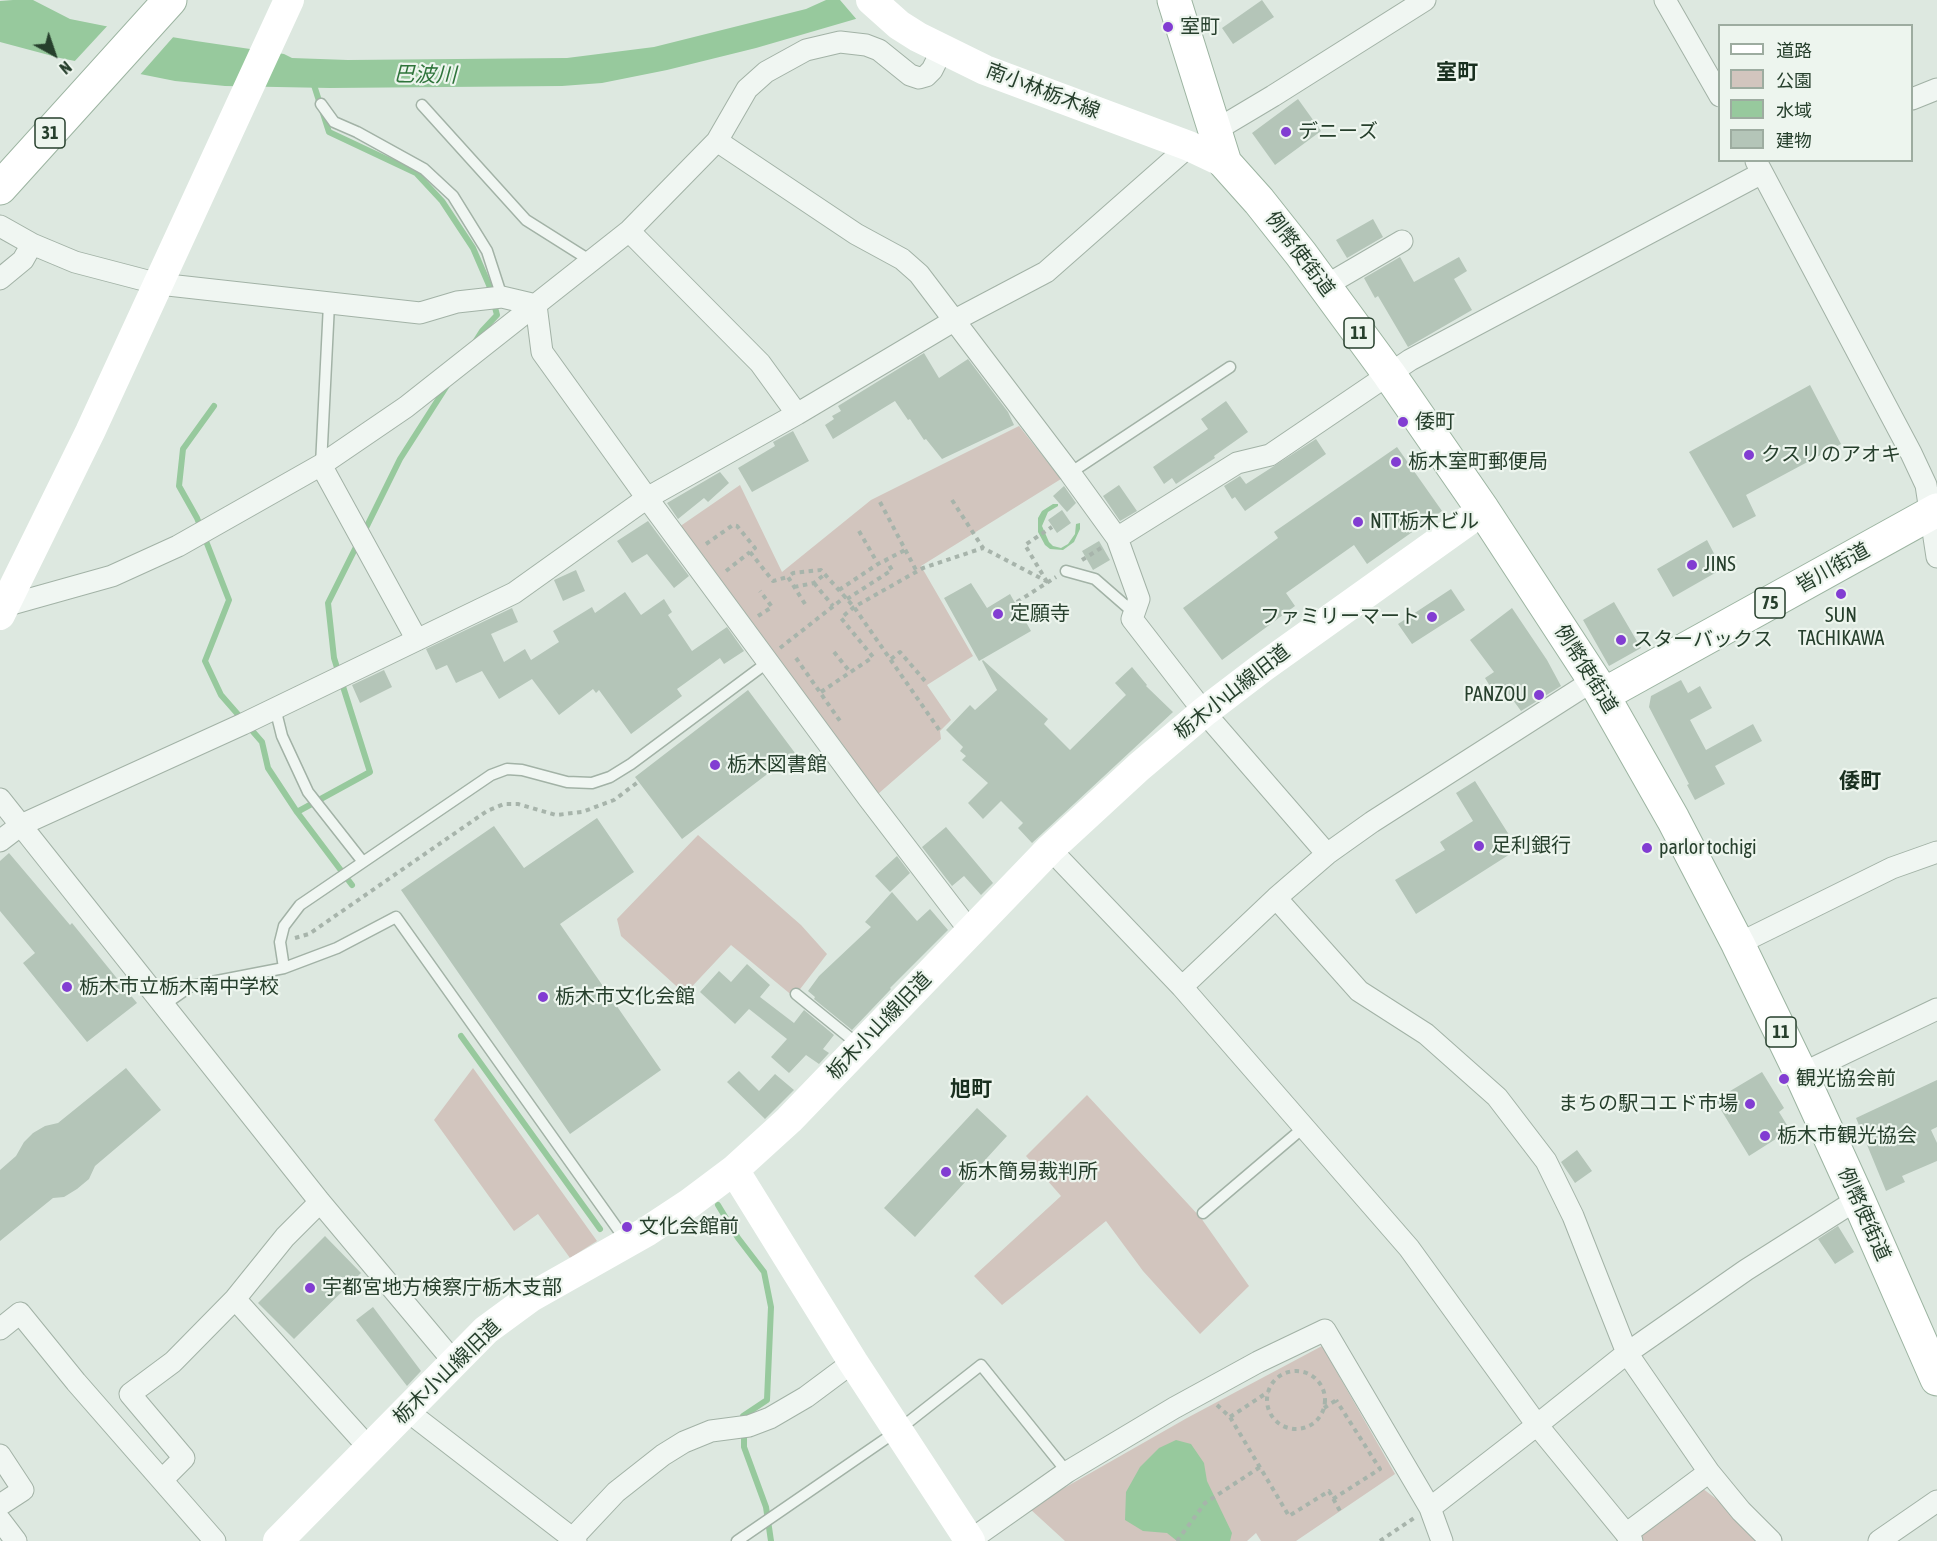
<!DOCTYPE html>
<html>
<head>
<meta charset="utf-8">
<style>
	body { margin:0 }
	#map { position:relative; width:1937px; height:1541px; overflow:hidden; background:#dde8e0; font-family:"Asap Condensed","Noto Sans JP",sans-serif }
	canvas { display:block }
	.legend { position:absolute; left:1718px; top:24px; width:195px; height:138px; box-sizing:border-box; background:#edf5ee; border:2px solid #9daca0; margin:0; padding:8px 10px; list-style:none; font-size:18px; color:#263f2c }
	.legend li { display:flex; align-items:center; gap:12px; height:30px }
	.legend b { width:30px; border:2px solid #9daca0 }
	.north { position:absolute; left:24px; top:24px; width:60px; height:60px; -webkit-text-stroke:4px #edf5ee; paint-order:stroke; rotate:140deg; font-size:16px; font-weight:700; line-height:24px; text-align:center; color:#263f2c }
	.north::after { content:''; display:block; margin:auto; width:21px; height:27px; background:#263f2c; clip-path:polygon(50% 0,100% 100%,50% 72%,0 100%) }
</style>
</head>
<body>
<div id="map">
<canvas width="1937" height="1541"></canvas>
<ul class="legend">
<li><b style="height:8px;background:#fff"></b>道路</li>
<li><b style="height:16px;background:#d2c5be"></b>公園</li>
<li><b style="height:16px;background:#97c99d"></b>水域</li>
<li><b style="height:16px;background:#b4c5b8"></b>建物</li>
</ul>
<div class="north">N</div>
</div>
<script>
const context = document.querySelector('canvas').getContext('2d');
context.lineJoin = 'round';
function fillPath(path, color) {
  context.fillStyle = color;
  context.fill(path, 'evenodd');
}
function shape(rows) {
  const path = new Path2D();
  for (const r of rows) {
    if (r.length === 3) {
      path.moveTo(r[0] + r[2], r[1]);
      path.arc(r[0], r[1], r[2], 0, 2 * Math.PI);
      continue;
    }
    path.moveTo(r[0], r[1]);
    for (let i = 2; i < r.length; i += 2) path.lineTo(r[i], r[i + 1]);
  }
  return path;
}
function stroke(path, color, width, dash) {
  context.strokeStyle = color;
  context.lineWidth = width;
  context.lineCap = dash ? 'butt' : 'round';
  context.setLineDash(dash || []);
  context.stroke(path);
}
function drawText(font, color, halo, rows, align = 'center') {
  context.font = font + ' "Asap Condensed","Noto Sans JP",sans-serif';
  context.lineWidth = 4.5;
  context.setLineDash([]);
  context.textBaseline = 'middle';
  context.strokeStyle = halo;
  context.fillStyle = color;
  for (const [text, x, y, turn = 0] of rows) {
    context.save();
    context.translate(x, y);
    context.rotate((+turn || 0) * Math.PI / 180);
    context.textAlign = isNaN(turn) ? turn : align;
    if (halo) context.strokeText(text, 0, 0);
    context.fillText(text, 0, 0);
    context.restore();
  }
}
const green = shape([
	[1019,426,1061,479,921,566,973,656,927,685,951,720,940,731,941,739,878,794,679,527,740,485,782,572,871,500],
	[698,835,801,925,827,954,794,997,731,945,685,994,621,936,617,919],
	[473,1068,597,1241,570,1258,538,1214,514,1231,434,1120],
	[1087,1095,1201,1218,1249,1286,1200,1334,1143,1271,1106,1221,1002,1305,974,1276,1061,1196,1026,1156],
	[1322,1346,1395,1474,1296,1541,1261,1541,1256,1533,1247,1541,1065,1541,1029,1508,1187,1418],
	[1698,1485,1736,1514,1763,1541,1639,1541,1633,1534]
]);
const water = shape([
	[13,0,33,0,70,19,105,26,196,41,284,54,292,58,348,60,567,58,654,47,806,9,826,0,903,0,859,18,756,48,667,70,602,83,562,86,330,88,225,86,175,81,60,58,0,42,0,1],
	[1053,504,1058,504,1058,506,1048,512,1042,526,1049,542,1053,546,1061,548,1068,544,1075,534,1076,524,1080,523,1080,529,1074,542,1063,550,1050,549,1045,545,1038,532,1038,518,1042,511],
	[1176,1440,1191,1444,1204,1463,1207,1481,1232,1533,1230,1541,1177,1541,1167,1533,1143,1531,1125,1520,1126,1492,1140,1467,1159,1448]
]);
const pier = shape([
	[840,0,904,0,906,2,858,21],
	[110,23,175,35,138,77,73,63]
]);
const stream = shape([
	[313,82,329,132,416,173,442,201,473,248,489,285,497,315,482,331,475,342],
	[214,406,183,449,179,486,197,518,229,600,205,661,221,695,262,742,268,768,297,812],
	[363,534,400,459,448,384],
	[352,885,297,812,370,772,334,658,328,603,358,543],
	[461,1036,600,1229],
	[718,1205,738,1238,764,1272,771,1307,767,1400,743,1416,744,1422],
	[744,1432,744,1447,766,1507,771,1541]
]);
const building = shape([
	[1262,0,1274,17,1233,44,1222,28],
	[1298,99,1321,131,1275,165,1252,133],
	[1373,219,1383,237,1347,258,1336,240],
	[1400,257,1414,282,1459,257,1467,271,1454,279,1472,310,1408,347,1378,296,1375,298,1364,278],
	[924,353,939,378,968,359,1008,412,1014,425,942,459,926,439,924,440,910,419,908,420,895,401,833,439,825,425,834,419,832,416,841,411,838,406],
	[1810,385,1841,444,1746,495,1756,516,1733,528,1689,452],
	[1226,401,1248,432,1214,456,1215,458,1176,484,1172,478,1164,484,1153,467,1208,429,1201,419],
	[793,431,809,461,752,492,738,468,775,446,773,442],
	[1316,439,1326,454,1245,511,1235,497,1232,499,1224,486,1240,476,1246,484],
	[1397,447,1442,511,1367,564,1354,545,1286,593,1295,606,1222,660,1183,608,1278,538,1274,532],
	[720,472,729,483,708,502,704,498,678,519,667,503],
	[1119,485,1137,511,1120,521,1103,496],
	[1064,486,1076,503,1067,512,1053,496],
	[1062,510,1071,523,1057,533,1048,520],
	[648,521,689,576,674,588,647,554,632,563,617,541],
	[1707,540,1722,569,1673,597,1657,569],
	[1099,541,1110,560,1093,570,1082,551],
	[576,570,585,591,563,601,554,580],
	[971,583,987,608,1010,594,1031,631,979,661,944,598],
	[1451,589,1465,610,1412,644,1398,624],
	[625,592,641,615,664,599,672,612,668,615,692,651,727,627,744,651,724,664,720,658,677,689,682,696,631,734,599,690,596,693,593,689,559,715,532,679,499,699,482,671,456,683,447,665,436,670,426,649,512,608,518,622,491,634,504,662,525,649,531,660,559,642,553,631,592,607,595,613],
	[1614,602,1641,648,1609,666,1583,620],
	[1512,608,1547,660,1561,686,1521,711,1502,685,1493,691,1485,678,1494,672,1470,640],
	[983,660,1048,719,1044,724,1070,750,1126,695,1115,683,1132,667,1147,685,1146,686,1173,712,1032,843,1018,828,1023,823,1001,801,983,819,968,803,988,783,962,760,966,756,960,751,963,747,946,730,970,705,975,710,997,690,982,661],
	[384,670,392,687,360,703,352,685],
	[1681,680,1688,693,1700,686,1712,708,1690,720,1706,750,1753,724,1762,741,1715,766,1725,784,1695,800,1687,785,1689,784,1649,707,1651,696],
	[748,690,795,753,682,839,635,777],
	[1475,781,1518,849,1416,914,1395,880,1445,850,1440,842,1473,821,1456,793],
	[597,818,634,872,560,924,661,1070,570,1134,401,890,494,826,524,868],
	[946,827,993,883,981,895,964,876,952,886,922,847],
	[9,853,70,925,72,923,137,1003,87,1042,23,963,35,953,0,911,0,861],
	[897,856,910,873,890,892,875,876],
	[892,892,917,921,930,909,948,930,890,988,891,989,852,1030,814,999,815,997,808,991,819,976,871,927,865,922],
	[747,964,770,985,760,997,794,1023,804,1010,834,1035,823,1049,829,1053,819,1064,806,1055,789,1073,771,1057,787,1039,749,1009,735,1024,700,992,719,971,731,982],
	[126,1068,161,1110,95,1166,89,1179,77,1189,64,1197,53,1198,0,1241,0,1170,16,1156,24,1142,33,1133,45,1126,58,1123],
	[739,1071,759,1091,775,1074,794,1090,765,1119,727,1082],
	[1762,1072,1784,1108,1779,1112,1790,1130,1749,1156,1715,1100],
	[1937,1080,1937,1127,1931,1130,1937,1143,1937,1161,1902,1176,1905,1182,1886,1191,1856,1118],
	[977,1108,1007,1136,915,1237,884,1208],
	[1577,1150,1592,1171,1575,1183,1561,1162],
	[1838,1226,1854,1252,1835,1264,1818,1239],
	[325,1236,361,1273,294,1339,258,1303],
	[373,1307,421,1371,407,1386,356,1320]
]);
const path = shape([
	[952,500,983,548,1048,582],
	[880,502,917,572],
	[859,531,878,564],
	[706,544,733,525,737,526,755,548,750,552,773,581,788,577],
	[1082,560,1101,548],
	[726,571,750,552],
	[1047,582,1025,545,1052,527],
	[814,583,833,606],
	[794,587,814,583,825,574],
	[839,590,878,564,905,550],
	[847,599,892,570,886,560],
	[1017,602,1056,577],
	[805,604,788,577,793,573,821,570,854,607,940,731],
	[758,616,772,607,760,591],
	[780,648,845,597],
	[834,652,850,672],
	[796,658,840,721],
	[891,659,900,652,925,681],
	[821,692,873,657,841,618,854,607,923,568,983,548],
	[295,938,309,934,487,811,504,804,518,804,556,815,582,812,614,800,638,782],
	[1296,1400,29],
	[1217,1405,1230,1417,1289,1516,1329,1491,1340,1511],
	[1324,1408,1338,1399],
	[1230,1417,1268,1392],
	[1333,1499,1380,1469,1336,1400],
	[1177,1541,1205,1503,1260,1467],
	[1380,1541,1414,1518]
]);
const lane = shape([
	[321,104,334,122,357,132,424,169,453,196,487,251,502,297],
	[422,105,526,220,591,261],
	[321,465,329,304],
	[1070,473,1230,367],
	[1066,571,1095,579,1134,613],
	[275,708,282,736,308,792,363,862],
	[284,968,337,948,396,917,627,1242],
	[796,994,860,1046],
	[164,1005,191,986,284,968,280,942,284,926,300,905,491,775,507,769,522,770,567,782,592,783,610,777,631,764,768,662],
	[1203,1213,1303,1128],
	[737,1541,897,1431,981,1365,1067,1472]
]);
const street = shape([
	[1665,0,1720,96],
	[1912,99,1937,89],
	[1216,130,1273,96,1425,0],
	[717,141,856,234,902,259,919,274,1070,473,1117,538,1139,599,1132,619,1204,712,1327,854],
	[1756,161,1911,453,1926,485,1937,557],
	[0,226,32,244,75,262,159,284,420,313,457,302,502,297,536,305,542,352,647,498,869,799,970,931],
	[629,231,760,363,797,414],
	[0,279,23,260,32,244],
	[1325,286,1402,241],
	[321,465,417,640],
	[1117,538,1237,463,1270,455,1410,360,1762,173],
	[5,606,112,576,178,546,321,465,406,407,629,231,717,141,747,89,766,72,806,50,840,42,866,45,879,50,910,75,919,78,926,76,932,70,942,50],
	[0,799,320,1202,454,1362],
	[0,841,21,825,243,724,514,593,647,498,797,414,955,320,1046,272,1189,146],
	[1050,849,1182,987,1409,1248,1537,1425,1627,1353,1746,1270,1858,1199],
	[1276,898,1359,991,1426,1034,1497,1097,1546,1161,1573,1216,1627,1353,1709,1472,1741,1511,1771,1541],
	[1738,944,1892,868,1937,852],
	[1182,987,1276,898,1327,854,1372,822,1594,680],
	[1801,1074,1937,1009],
	[235,1299,369,1448],
	[0,1329,20,1313,76,1382,215,1541],
	[406,1410,576,1541],
	[0,1455,23,1490,0,1505],
	[163,1479,184,1458,130,1394,173,1362,235,1299,285,1237,320,1202],
	[1430,1508,1537,1425,1632,1541],
	[0,1520,16,1541],
	[1626,1534,1709,1472],
	[570,1541,616,1492,663,1455,684,1442,711,1431,749,1426,770,1418,806,1397,853,1362],
	[969,1541,1067,1472,1174,1408,1258,1362,1325,1330,1430,1508,1442,1541],
	[1879,1541,1937,1501]
]);
const secondary = shape([
	[871,0,899,25,918,37,985,70,1189,146,1225,163],
	[0,615,90,432,289,0],
	[734,1170,853,1362,970,1541],
	[278,1541,486,1330,531,1297,646,1232,690,1203,734,1170,789,1120,1050,849,1139,767,1204,712,1263,667,1483,510]
]);
const primary = shape([
	[1174,0,1225,163,1259,201,1301,254,1389,374,1483,510,1594,680,1673,819,1738,944,1801,1074,1858,1199,1937,1379],
	[0,188,170,0],
	[1603,695,1937,510]
]);
const markers = [
	[1168,27,6,"#823dd2"],
	[1286,132,6,"#823dd2"],
	[1403,422,6,"#823dd2"],
	[1749,455,6,"#823dd2"],
	[1396,462,6,"#823dd2"],
	[1358,522,6,"#823dd2"],
	[1692,565,6,"#823dd2"],
	[1841,594,6,"#823dd2"],
	[998,614,6,"#823dd2"],
	[1432,617,6,"#823dd2"],
	[1621,640,6,"#823dd2"],
	[1539,695,6,"#823dd2"],
	[715,765,6,"#823dd2"],
	[1479,846,6,"#823dd2"],
	[1647,848,6,"#823dd2"],
	[67,987,6,"#823dd2"],
	[543,997,6,"#823dd2"],
	[1784,1079,6,"#823dd2"],
	[1750,1104,6,"#823dd2"],
	[1765,1136,6,"#823dd2"],
	[946,1172,6,"#823dd2"],
	[627,1227,6,"#823dd2"],
	[310,1288,6,"#823dd2"]
];
const shields = [
	[50,133,30],
	[1359,333,30],
	[1770,603,30],
	[1781,1032,30]
];
const shieldNames = [
	["31",50,133],
	["11",1359,333],
	["75",1770,603],
	["11",1781,1032]
];
const poiNames = [
	["室町",1180,27],
	["デニーズ",1298,132],
	["倭町",1415,422],
	["クスリのアオキ",1761,455],
	["栃木室町郵便局",1408,462],
	["NTT栃木ビル",1370,522],
	["JINS",1704,565],
	["定願寺",1010,614],
	["SUN",1841,616,"center"],
	["TACHIKAWA",1841,639,"center"],
	["ファミリーマート",1420,617,"right"],
	["スターバックス",1633,640],
	["PANZOU",1527,695,"right"],
	["栃木図書館",727,765],
	["足利銀行",1491,846],
	["parlor tochigi",1659,848],
	["栃木市立栃木南中学校",79,987],
	["栃木市文化会館",555,997],
	["観光協会前",1796,1079],
	["まちの駅コエド市場",1738,1104,"right"],
	["栃木市観光協会",1777,1136],
	["栃木簡易裁判所",958,1172],
	["文化会館前",639,1227],
	["宇都宮地方検察庁栃木支部",322,1288]
];
const streetNames = [
	["南小林栃木線",1043,91,21],
	["例幣使街道",1300,254,53],
	["皆川街道",1833,568,-29],
	["例幣使街道",1586,669,58],
	["栃木小山線旧道",1232,692,-38],
	["栃木小山線旧道",879,1026,-46],
	["例幣使街道",1864,1214,66],
	["栃木小山線旧道",447,1372,-44]
];
const neighbourhoodNames = [
	["室町",1457,72],
	["倭町",1860,781],
	["旭町",971,1089]
];
const waterNames = [
	["巴波川",425,75,1]
];
fillPath(green, '#d2c5be');
fillPath(water, '#97c99d');
fillPath(pier, '#dde8e0');
stroke(stream, '#97c99d', 6);
fillPath(building, '#b4c5b8');
stroke(lane, '#a2b2a6', 13);
stroke(street, '#a2b2a6', 23);
stroke(primary, '#9cb4a1', 35);
stroke(path, '#a7b4ab', 4, [4.5, 4.5]);
stroke(lane, '#f0f6f2', 10);
stroke(street, '#f0f6f2', 21);
stroke(secondary, '#fff', 30);
stroke(primary, '#fff', 33);
for (const [x, y, r, color] of markers) {
  const dot = new Path2D();
  dot.arc(x, y, r, 0, 2 * Math.PI);
  context.fillStyle = color;
  context.fill(dot);
  stroke(dot, '#edf5ee', 2);
}
for (const [x, y, w] of shields) {
  const box = new Path2D();
  box.roundRect(x - w / 2, y - 15, w, 30, 4.5);
  context.fillStyle = '#edf5ee';
  context.fill(box);
  stroke(box, '#263f2c', 1.5);
}
drawText('bold 18px', '#263f2c', null, shieldNames);
drawText('20px', '#263f2c', '#edf5ee', poiNames, 'left');
drawText('20px', '#263f2c', '#edf5ee', streetNames);
drawText('bold 21px', '#192f1f', '#edf5ee', neighbourhoodNames);
drawText('italic 21px', '#2f743b', '#edf5ee', waterNames);
</script>
</body>
</html>
